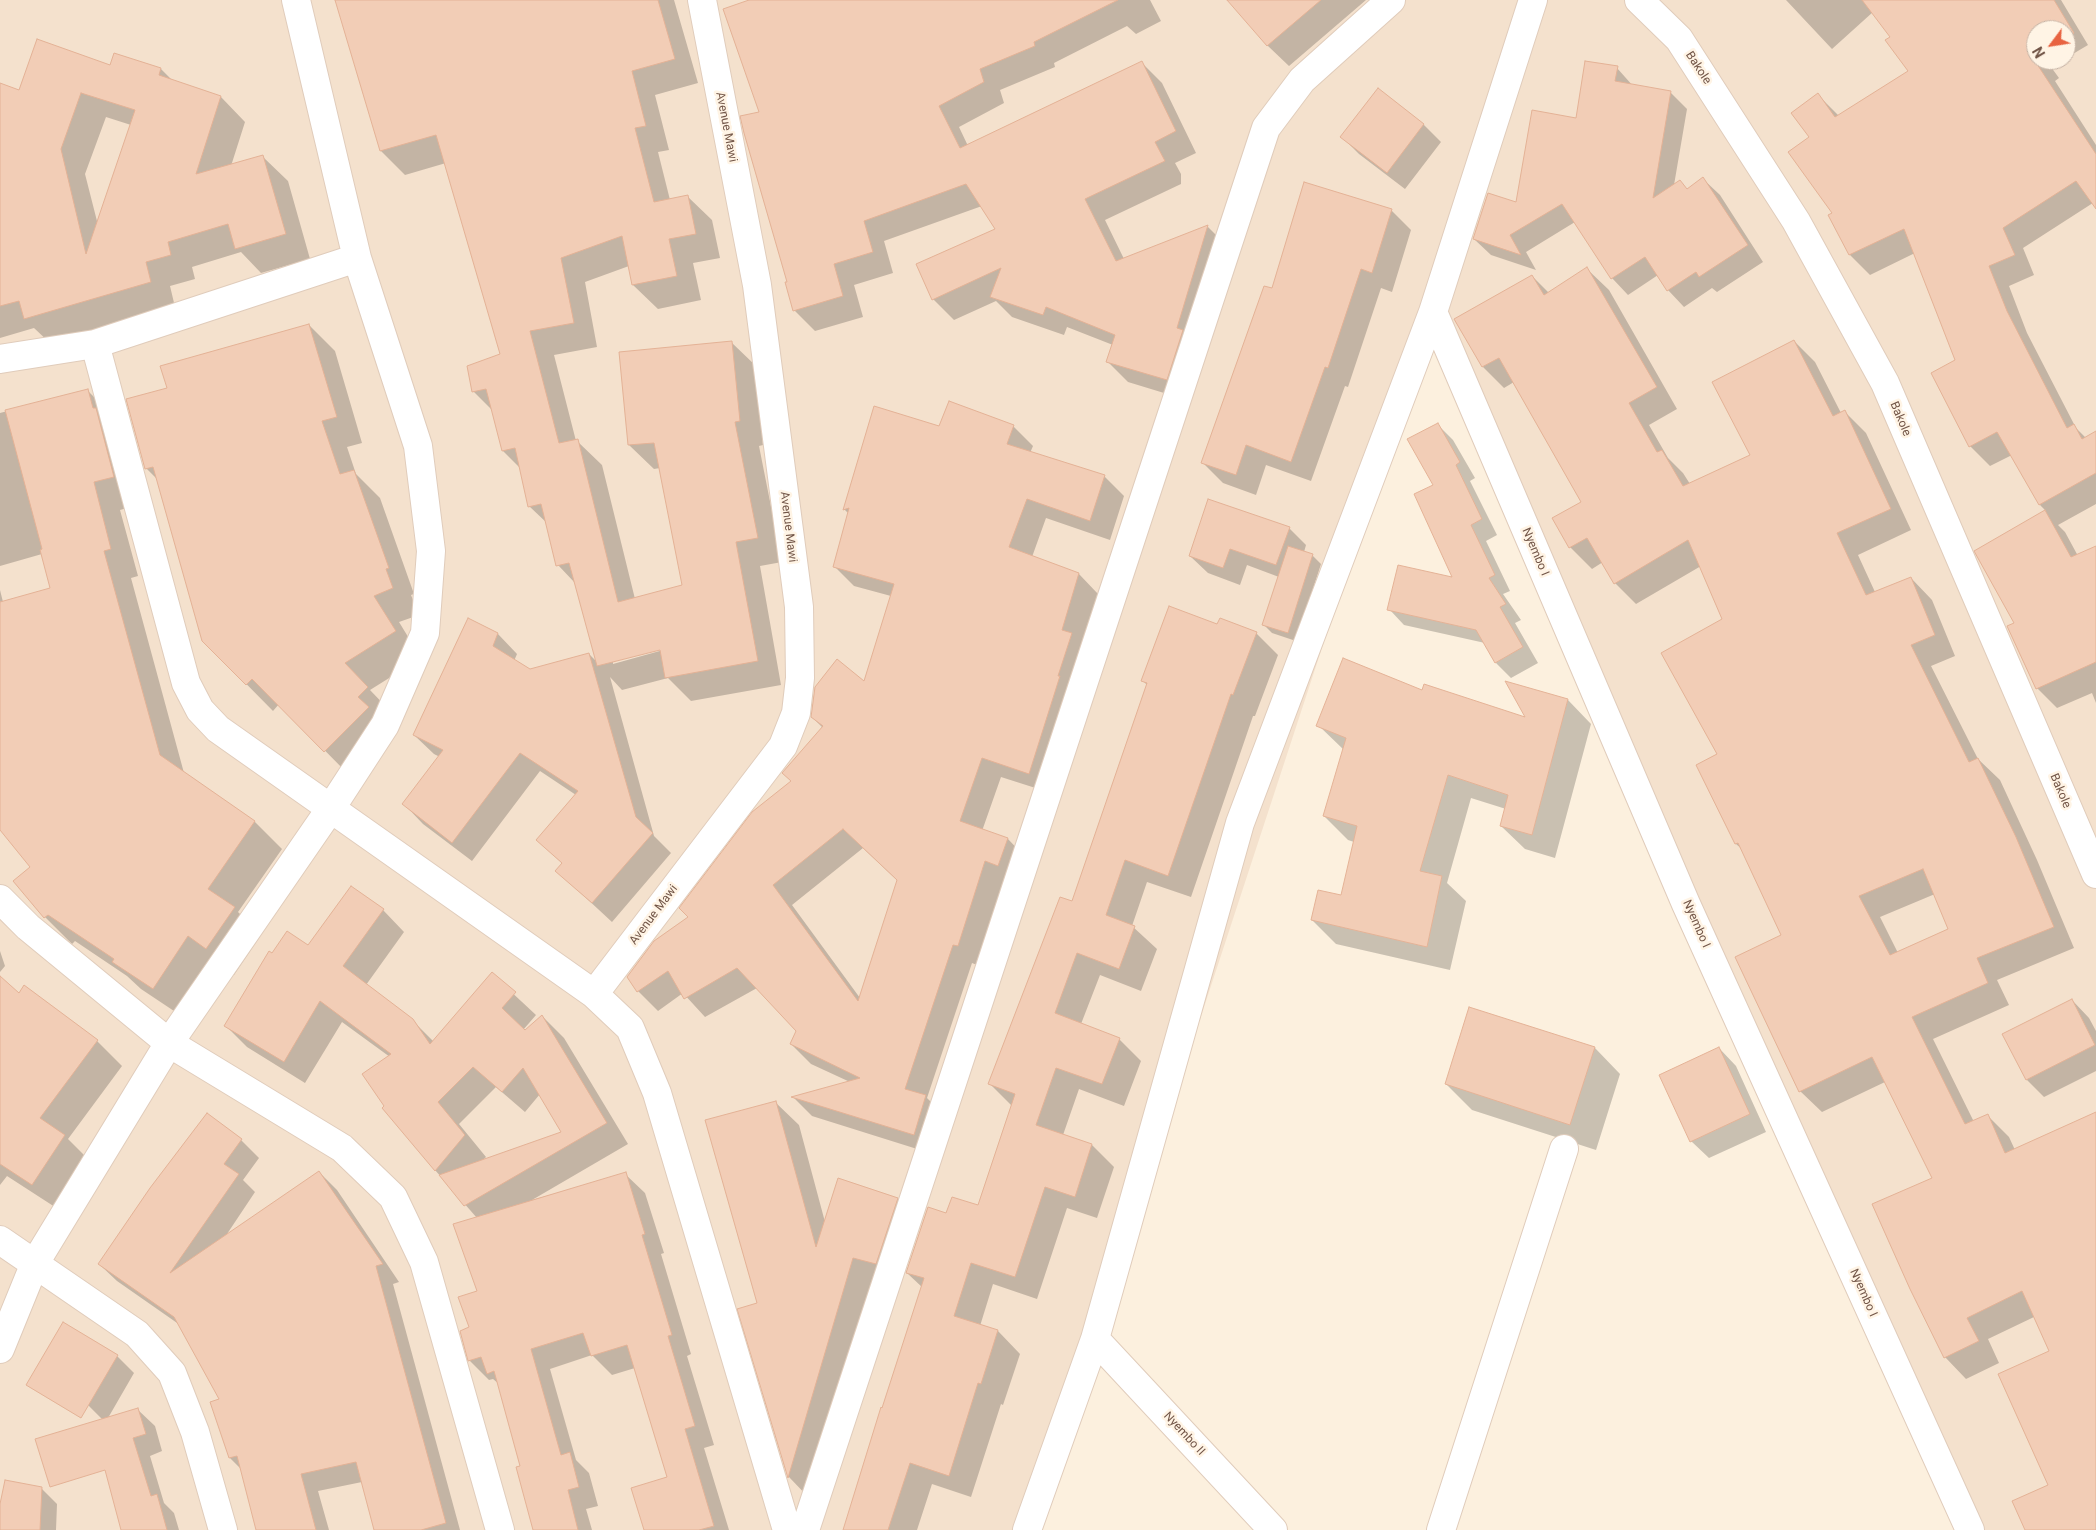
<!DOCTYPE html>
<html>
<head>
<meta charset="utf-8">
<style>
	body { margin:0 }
	#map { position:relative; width:2096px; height:1530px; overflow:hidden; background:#fcf0de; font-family:Roboto,sans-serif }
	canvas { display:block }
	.north { position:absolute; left:2026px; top:20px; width:50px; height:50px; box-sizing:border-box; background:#fff4e5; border:1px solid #c7b4a6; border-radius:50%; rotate:239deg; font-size:14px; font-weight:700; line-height:20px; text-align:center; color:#725547 }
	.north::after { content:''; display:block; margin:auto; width:18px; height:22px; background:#e86341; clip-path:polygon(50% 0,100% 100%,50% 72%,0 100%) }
</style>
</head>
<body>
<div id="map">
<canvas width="2096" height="1530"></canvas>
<div class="north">N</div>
</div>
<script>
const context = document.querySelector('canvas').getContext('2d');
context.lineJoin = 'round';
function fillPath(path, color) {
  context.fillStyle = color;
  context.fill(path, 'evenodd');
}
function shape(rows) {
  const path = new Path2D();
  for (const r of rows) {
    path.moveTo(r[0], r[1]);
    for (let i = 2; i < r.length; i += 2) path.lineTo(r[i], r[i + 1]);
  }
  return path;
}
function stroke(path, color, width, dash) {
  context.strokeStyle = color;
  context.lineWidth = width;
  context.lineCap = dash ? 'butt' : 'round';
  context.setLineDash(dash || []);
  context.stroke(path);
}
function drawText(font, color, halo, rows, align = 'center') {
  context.font = font + ' Roboto,sans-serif';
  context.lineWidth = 5;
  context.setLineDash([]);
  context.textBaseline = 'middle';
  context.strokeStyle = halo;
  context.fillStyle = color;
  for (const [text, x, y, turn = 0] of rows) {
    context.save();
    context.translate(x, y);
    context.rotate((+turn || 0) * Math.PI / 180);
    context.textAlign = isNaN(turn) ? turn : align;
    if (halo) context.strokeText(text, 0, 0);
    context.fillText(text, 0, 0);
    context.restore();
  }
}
const residential = shape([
	[0,0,2096,0,2096,1530,1968,1530,1432,313,1095,1339,1027,1530,0,1530],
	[2036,30,2066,30,2066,60,2036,60]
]);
const shadow = shape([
	[336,0,674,0,698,83,655,95,669,150,658,152,670,200,687,196,712,220,720,258,693,263,701,300,658,309,633,285,629,266,585,282,597,347,554,355,576,441,577,441,602,465,635,599,684,586,660,468,654,469,629,445,731,342,756,366,763,445,759,446,782,562,760,566,781,685,691,701,668,678,622,690,610,677,654,836,671,853,612,922,557,871,563,864,538,840,576,795,540,771,472,861,423,824,404,804,440,757,434,754,414,735,468,620,498,634,517,654,514,661,530,671,589,654,597,662,575,583,558,565,548,524,529,506,521,469,503,451,493,411,473,391,501,355,446,163,405,175,381,151],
	[666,647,667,649,613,664,613,661],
	[753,0,1150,0,1161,21,1136,34,1127,26,1054,63,1055,67,1000,90,1004,103,959,127,968,146,1142,63,1162,83,1196,153,1175,163,1181,174,1181,184,1105,220,1124,259,1208,227,1228,247,1187,400,1128,382,1108,362,1113,345,1067,327,1064,335,1012,317,996,301,954,320,933,299,997,229,982,206,884,241,893,273,854,285,863,317,815,331,794,310,788,283,760,113],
	[1229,0,1366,0,1289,66,1268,46],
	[1786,0,2061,0,2088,45,2066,58,2066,30,2036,30,2036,60,2062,60,2051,67,2059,78,2055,81,2096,145,2096,201,2023,248,2034,275,2009,286,2027,333,2076,428,2086,438,2096,432,2096,504,2058,525,2065,532,2078,556,2096,547,2096,703,2092,693,2057,708,2037,688,2016,624,1976,551,2046,511,2040,505,2012,455,1990,466,1970,446,1956,361,1915,253,1870,275,1850,255,1829,215,1833,213,1811,138,1818,95,1839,116,1910,71,1892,37,1873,12,1832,49],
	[111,66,161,69,173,81,221,97,245,122,231,166,263,157,288,181,310,259,261,273,241,252,192,267,195,279,170,286,175,307,50,343,34,328,0,338,0,85,20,92],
	[106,117,131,125,98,225,85,174],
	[1617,68,1633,86,1671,93,1687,109,1674,185,1688,190,1703,179,1720,195,1763,262,1717,292,1712,288,1684,307,1668,290,1658,275,1628,295,1612,278,1575,222,1526,252,1536,270,1491,255,1474,239,1517,203,1577,119],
	[1378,89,1424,125,1441,142,1405,189,1359,154,1342,137],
	[1391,210,1411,230,1392,292,1381,288,1348,387,1345,386,1311,481,1266,465,1256,495,1223,483,1203,463,1272,290],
	[1587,269,1609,290,1677,409,1649,425,1668,458,1683,473,1690,484,1752,455,1794,341,1815,362,1841,413,1845,412,1866,433,1911,530,1858,555,1875,592,1911,578,1932,600,1955,656,1931,666,1978,759,2000,780,2037,860,2074,948,1997,980,2009,1005,1933,1039,1974,1122,1988,1116,2009,1137,2015,1150,2096,1113,2096,1530,2026,1530,2050,1486,2050,1351,2034,1317,1988,1339,1999,1363,1966,1379,1945,1357,1934,1178,1885,1082,1822,1112,1800,1091,1783,936,1743,850,1736,844,1697,765,1719,755,1724,620,1701,566,1636,604,1615,583,1603,562,1592,569,1570,547,1583,503,1514,382,1504,388,1483,367,1532,276,1549,293],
	[1935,894,1950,930,1898,953,1880,917],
	[309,325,335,351,362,443,347,447,356,474,380,498,414,594,411,595,419,615,399,622,421,658,370,690,393,714,351,777,279,704,273,711,203,640,158,480,146,468,168,389],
	[87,390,114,417,141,504,120,510,138,576,131,578,184,773,255,822,282,849,238,912,261,935,234,975,215,962,180,1015,141,989,127,976,75,941,72,944,45,917,32,867,0,828,0,590,3,602,52,589,42,554,0,566,0,413],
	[1437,424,1453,440,1475,478,1470,481,1497,535,1486,541,1510,591,1503,594,1521,620,1515,623,1538,663,1511,678,1496,663,1485,643,1404,625,1389,609,1455,579,1435,485],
	[1013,426,1033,446,1030,453,1104,476,1124,496,1110,540,1046,518,1032,557,1079,574,1098,594,1048,792,1001,777,982,831,1008,839,1027,859,1018,885,1004,880,977,965,972,963,927,1098,945,1116,933,1154,812,1116,793,1097,850,1082,811,1064,791,1044,797,1031,757,988,705,1017,683,993,658,1011,638,991,628,977,690,917,793,781,823,728,812,717,865,683,891,596,854,586,835,567,849,514,844,509,940,427],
	[863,848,898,881,860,998,792,905],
	[1289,528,1306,545,1304,552,1312,555,1321,564,1296,641,1272,633,1264,625,1279,577,1247,565,1240,585,1208,573,1190,556],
	[1218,625,1256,633,1278,655,1255,716,1253,716,1191,897,1147,882,1132,926,1157,949,1141,991,1100,975,1081,1024,1119,1039,1141,1061,1124,1106,1079,1089,1063,1135,1092,1145,1114,1167,1097,1218,1067,1208,1037,1299,993,1284,980,1326,998,1331,1020,1354,1003,1405,1001,1404,971,1497,932,1484,917,1530,845,1530,923,1288,907,1273,947,1215,979,1207,1012,1106,990,1084,1073,903,1147,685,1143,681],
	[1423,692,1527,719,1568,700,1591,724,1555,858,1525,849,1501,826,1506,809,1471,798,1447,883,1466,901,1450,970,1336,944,1312,920,1342,897,1354,842,1348,840,1324,816,1344,750,1318,725],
	[383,910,404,932,366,985,412,1020,434,1042,492,974,536,1015,523,1030,525,1032,542,1016,564,1038,628,1144,532,1200,625,1174,645,1193,664,1253,661,1254,691,1354,687,1356,714,1445,704,1448,729,1530,646,1530,668,1478,635,1368,612,1375,592,1355,550,1369,576,1460,589,1473,598,1506,586,1509,592,1530,534,1530,521,1466,499,1384,493,1379,489,1380,470,1361,461,1331,470,1328,478,1291,477,1218,435,1170,390,1057,342,1022,305,1083,247,1047,226,1026,272,955,308,946],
	[496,1087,525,1112,540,1094,563,1133,482,1161,486,1157,459,1124],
	[0,951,5,966,0,972],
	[0,978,19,995,97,1041,122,1066,68,1139,90,1161,58,1209,7,1176,0,1185],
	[2072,1000,2089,1018,2096,1031,2096,1071,2044,1097,2027,1080,2004,1035],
	[1595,1048,1620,1074,1596,1150,1472,1110,1446,1084],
	[1719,1048,1736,1066,1766,1132,1709,1158,1691,1141],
	[775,1102,799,1125,825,1222,897,1199,920,1222,811,1500,789,1477,739,1310,759,1304],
	[207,1115,241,1140,259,1158,243,1180,255,1192,225,1237,319,1172,337,1190,399,1282,393,1284,460,1530,375,1530,362,1482,318,1491,329,1530,257,1530,242,1470,230,1458,221,1400,180,1325,117,1281,99,1264],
	[117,1356,134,1373,108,1418,137,1409,155,1426,162,1451,150,1456,164,1503,174,1513,179,1530,122,1530,103,1420,89,1406,80,1375],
	[41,1488,57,1504,56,1530,0,1530,0,1510]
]);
const building = shape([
	[335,0,658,0,675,59,632,71,646,126,635,128,654,202,688,195,696,234,669,239,677,276,632,285,622,236,561,258,574,323,530,331,559,443,578,439,618,602,682,585,654,443,628,445,619,352,732,341,740,421,735,422,758,538,736,542,758,661,665,678,660,650,597,666,569,563,556,566,541,504,528,507,515,448,502,451,486,389,472,392,467,366,500,354,436,135,380,151,335,0],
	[749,0,1118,0,1034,42,1035,46,980,69,984,82,939,106,960,148,1142,61,1176,131,1155,142,1165,161,1085,199,1116,261,1208,225,1177,328,1183,330,1167,380,1106,362,1115,335,1046,307,1043,315,990,297,1001,268,932,300,916,264,995,229,966,184,864,221,873,252,834,264,843,296,793,311,785,282,787,282,744,133,740,116,759,112,723,9,749,0],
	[1227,0,1321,0,1267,46,1227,0],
	[1862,0,2054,0,2074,33,2066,39,2066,30,2036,30,2035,61,2096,154,2096,209,2076,181,2003,228,2015,255,1989,266,2007,311,2067,428,2074,424,2082,439,2096,431,2096,473,2039,505,1997,432,1969,447,1931,373,1955,360,1904,229,1849,255,1828,215,1832,213,1788,152,1809,137,1791,113,1818,93,1835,117,1908,71,1885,40,1890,37,1862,0],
	[37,39,110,65,114,53,161,68,159,75,221,96,196,174,263,155,286,234,235,249,228,224,168,242,171,255,146,262,151,282,24,319,19,301,0,306,0,83,19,90,37,39],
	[81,93,135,110,86,254,61,149,81,93],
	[1585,61,1618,66,1615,81,1671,91,1653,198,1680,180,1687,189,1703,177,1748,245,1699,277,1696,272,1667,291,1645,257,1611,279,1562,204,1510,235,1521,255,1473,239,1488,193,1516,202,1532,110,1576,118,1585,61],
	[1378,88,1424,124,1387,173,1340,137,1378,88],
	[1304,182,1392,209,1372,273,1361,269,1328,368,1325,367,1291,462,1246,445,1236,475,1201,463,1264,286,1272,288,1304,182],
	[1587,267,1657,387,1629,403,1657,452,1662,450,1683,486,1750,455,1712,382,1794,340,1833,416,1845,410,1891,509,1837,533,1866,595,1911,577,1935,635,1911,645,1969,762,1978,758,2016,837,2054,927,1977,958,1988,983,1912,1017,1965,1124,1988,1114,2005,1153,2096,1112,2096,1530,2025,1530,2012,1501,2048,1485,1998,1374,2049,1351,2022,1291,1967,1318,1979,1341,1944,1358,1910,1289,1872,1204,1932,1178,1872,1057,1799,1092,1735,957,1781,935,1738,843,1735,844,1696,765,1717,754,1661,653,1722,619,1688,540,1614,584,1587,538,1569,548,1552,518,1581,502,1499,358,1482,367,1454,319,1532,275,1544,295,1587,267],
	[1923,869,1948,929,1890,955,1859,896,1923,869],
	[309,324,337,417,322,421,340,474,354,470,389,568,386,569,393,588,374,596,396,631,345,663,368,687,358,697,369,707,324,752,252,679,246,685,202,641,153,467,145,469,126,399,167,388,160,366,309,324],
	[88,389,93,408,96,408,114,477,94,482,111,549,104,551,160,755,255,821,208,889,235,907,206,949,188,936,153,989,112,962,114,959,48,915,44,918,13,881,30,867,0,830,0,602,50,588,40,550,42,549,5,410,88,389],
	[949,401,1014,425,1007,444,1105,475,1090,521,1027,499,1009,547,1079,573,1062,630,1072,633,1058,676,1060,676,1029,774,982,758,960,821,1008,838,998,866,985,861,958,946,953,945,905,1089,926,1095,914,1135,791,1097,860,1078,790,1044,796,1031,737,968,684,999,668,971,637,992,627,977,654,941,688,917,679,908,752,812,791,781,782,773,823,726,811,717,815,687,837,659,864,681,894,584,833,567,849,508,843,510,874,406,939,426,949,401],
	[843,829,897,880,858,1001,773,885,843,829],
	[1438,423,1460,462,1456,465,1482,519,1471,525,1495,575,1489,578,1506,604,1500,607,1523,647,1495,663,1476,630,1387,610,1398,565,1452,577,1414,494,1433,485,1407,439,1438,423],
	[1208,499,1290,527,1276,565,1230,549,1223,568,1189,556,1208,499],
	[2045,510,2071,557,2096,546,2096,662,2036,689,2007,626,2014,623,1974,551,2045,510],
	[1288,546,1313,554,1288,633,1262,625,1288,546],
	[1169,606,1217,624,1220,618,1257,632,1233,695,1231,694,1168,876,1125,860,1106,915,1135,926,1119,969,1077,953,1055,1013,1120,1038,1102,1084,1056,1068,1036,1125,1092,1144,1075,1197,1045,1187,1015,1277,971,1263,954,1316,998,1330,981,1384,978,1383,949,1476,910,1463,888,1530,843,1530,881,1407,882,1408,924,1278,906,1273,928,1207,946,1213,952,1197,978,1205,1015,1094,988,1084,1060,897,1072,901,1147,683,1141,681,1169,606],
	[468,618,498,633,493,646,530,669,589,653,636,817,653,833,592,903,555,871,562,863,536,840,578,791,520,753,452,843,402,804,443,750,413,735,468,618],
	[1343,658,1422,690,1424,684,1525,717,1505,681,1568,699,1532,835,1500,826,1508,795,1448,775,1420,871,1442,876,1427,947,1311,920,1318,890,1341,895,1357,826,1323,816,1346,738,1316,726,1343,658],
	[351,886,384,909,343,966,413,1019,430,1044,492,972,516,992,502,1008,525,1030,542,1015,607,1123,464,1206,439,1175,561,1132,523,1068,502,1092,473,1067,438,1102,465,1135,435,1171,382,1108,384,1106,362,1074,391,1054,320,1001,284,1062,224,1026,269,951,272,953,287,931,308,945,351,886],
	[0,976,19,993,24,985,98,1040,40,1118,65,1135,32,1185,0,1164,0,976],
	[2072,999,2095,1045,2026,1080,2002,1034,2072,999],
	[1469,1007,1595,1047,1570,1125,1445,1084,1469,1007],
	[1719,1047,1750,1114,1690,1142,1659,1075,1719,1047],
	[776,1101,816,1247,838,1178,898,1198,876,1264,853,1258,788,1478,737,1309,757,1303,705,1120,776,1101],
	[207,1113,242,1139,224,1164,239,1174,170,1273,319,1171,383,1264,376,1266,446,1523,421,1530,374,1530,356,1462,301,1474,316,1530,256,1530,237,1456,229,1458,210,1402,219,1399,174,1317,98,1264,150,1188,207,1113],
	[626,1172,645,1234,642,1235,672,1335,668,1336,695,1426,685,1429,714,1526,699,1530,644,1530,631,1488,667,1477,627,1345,591,1356,583,1333,531,1349,561,1455,570,1452,579,1487,568,1490,578,1530,533,1530,516,1467,520,1466,494,1371,487,1374,481,1357,468,1361,460,1331,469,1327,458,1297,477,1291,453,1224,626,1172],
	[63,1322,118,1355,81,1418,26,1385,63,1322],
	[138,1408,146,1434,133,1438,151,1496,157,1494,167,1530,121,1530,105,1470,50,1487,35,1439,138,1408],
	[5,1480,42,1487,40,1530,0,1530,0,1504,5,1480]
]);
const minor = shape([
	[1639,0,1679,39,1796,221,1885,383,2096,874],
	[1433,312,1686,904,1970,1530],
	[95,344,186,683,200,710,218,729,594,994,630,1028,657,1093,787,1530],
	[0,359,95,344,357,258],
	[0,899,28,927,169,1043,342,1148,393,1197,424,1262,500,1530],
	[594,994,783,746,796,713,800,678,799,607,757,285,702,0],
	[0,1240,137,1334,172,1373,195,1432,223,1530],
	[1095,1339,1273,1530],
	[0,1349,35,1263,169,1043,331,808,385,725,425,633,431,551,418,446,357,258,296,0],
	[805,1530,1266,128,1302,80,1391,0],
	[1027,1530,1095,1339,1240,823,1433,312,1533,0],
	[1441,1530,1564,1149]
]);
const streetNames = [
	["Bakole",1698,68,57],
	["Avenue Mawi",726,127,79],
	["Bakole",1900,419,67],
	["Avenue Mawi",788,527,83],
	["Nyembo I",1535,552,67],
	["Bakole",2060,791,67],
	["Avenue Mawi",654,915,-53],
	["Nyembo I",1696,924,66],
	["Nyembo I",1863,1293,66],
	["Nyembo II",1184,1434,47]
];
fillPath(residential, '#f4e1cd');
fillPath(shadow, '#0003');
fillPath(building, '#f2cdb6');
stroke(building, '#e4b296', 1);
stroke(minor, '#e0ccbb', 30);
stroke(minor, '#fff', 28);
drawText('12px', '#725547', '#fff4e5', streetNames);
</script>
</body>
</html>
